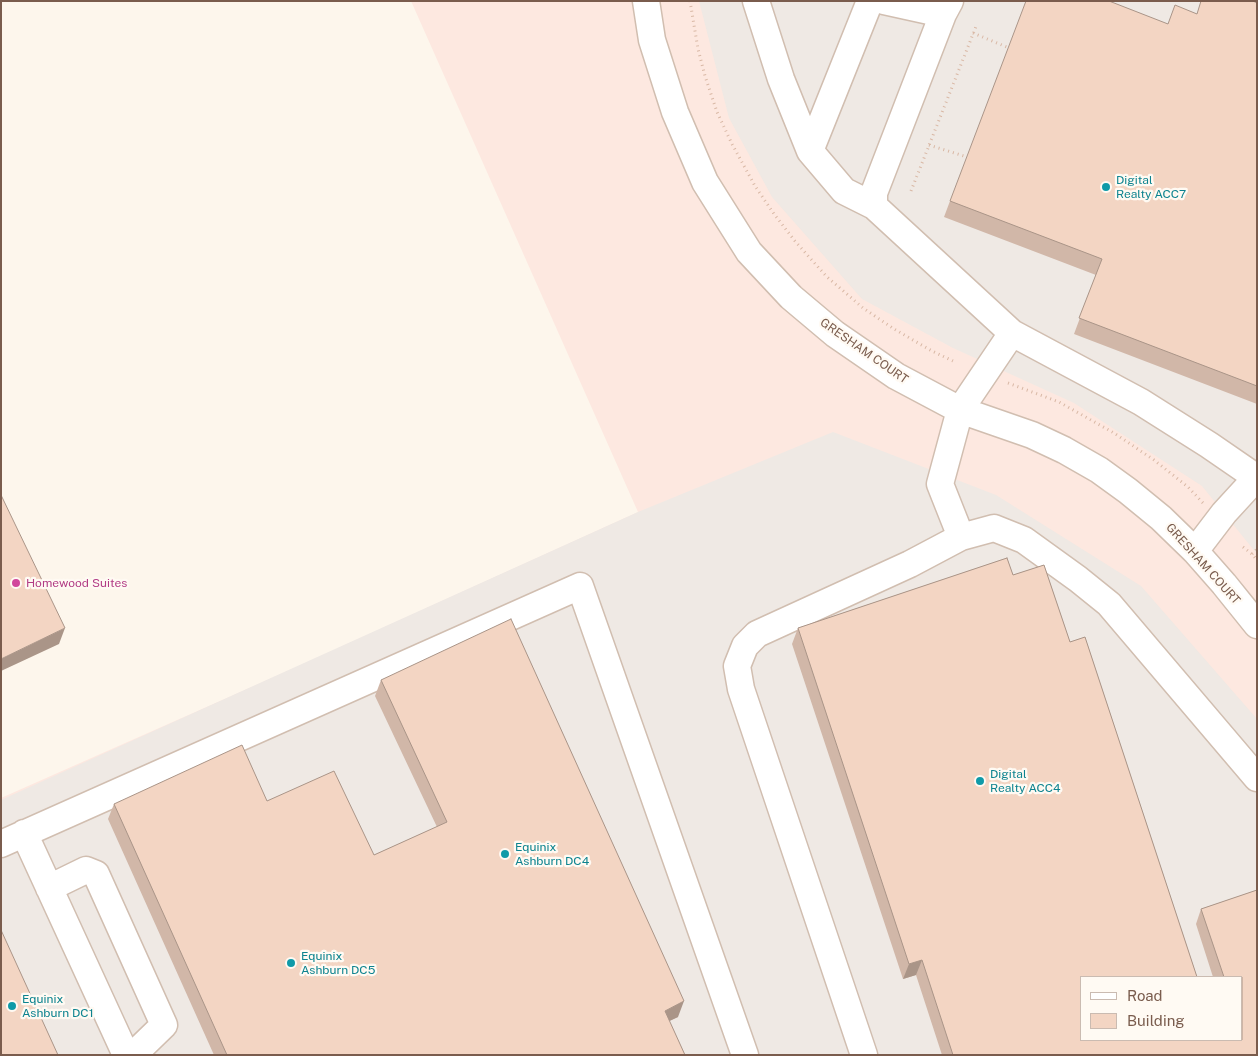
<!DOCTYPE html>
<html>
<head>
<meta charset="utf-8">
<style>
	body { margin:0 }
	#map { position:relative; width:1258px; height:1056px; overflow:hidden; background:#fdf6ec; font-family:"Public Sans",sans-serif }
	canvas { display:block }
	.frame { position:absolute; inset:0; border:2px solid #7a5c4d; pointer-events:none }
	.legend { position:absolute; left:1080px; top:976px; width:162px; height:65px; box-sizing:border-box; background:#fffaf3; border:1px solid #cabbb1; margin:0; padding:6px 9px; list-style:none; font-size:15px; color:#7a5c4d }
	.legend li { display:flex; align-items:center; gap:10px; height:25px }
	.legend b { width:25px; border:1px solid #cabbb1 }
</style>
</head>
<body>
<div id="map">
<canvas width="1258" height="1056"></canvas>
<div class="frame"></div>
<ul class="legend">
<li><b style="height:6px;background:#fff"></b>Road</li>
<li><b style="height:14px;background:#f3d5c3"></b>Building</li>
</ul>
</div>
<script>
const context = document.querySelector('canvas').getContext('2d');
context.lineJoin = 'round';
function fillPath(path, color) {
  context.fillStyle = color;
  context.fill(path, 'evenodd');
}
function shape(rows) {
  const path = new Path2D();
  for (const r of rows) {
    path.moveTo(r[0], r[1]);
    for (let i = 2; i < r.length; i += 2) path.lineTo(r[i], r[i + 1]);
  }
  return path;
}
function stroke(path, color, width, dash) {
  context.strokeStyle = color;
  context.lineWidth = width;
  context.lineCap = dash ? 'butt' : 'round';
  context.setLineDash(dash || []);
  context.stroke(path);
}
function drawText(font, color, halo, rows, align = 'center') {
  context.font = font + ' "Public Sans",sans-serif';
  context.lineWidth = 4.5;
  context.setLineDash([]);
  context.textBaseline = 'middle';
  context.strokeStyle = halo;
  context.fillStyle = color;
  for (const [text, x, y, turn = 0] of rows) {
    context.save();
    context.translate(x, y);
    context.rotate((+turn || 0) * Math.PI / 180);
    context.textAlign = isNaN(turn) ? turn : align;
    if (halo) context.strokeText(text, 0, 0);
    context.fillText(text, 0, 0);
    context.restore();
  }
}
const commercial = shape([
	[411,1,1257,1,1257,1055,1,1055,1,798,290,670,638,512],
	[1082,977,1242,977,1242,1040,1082,1040]
]);
const industrial = shape([
	[699,1,1257,1,1257,554,1202,486,1074,403,953,348,862,299,772,197,729,118],
	[833,432,996,495,1141,586,1257,719,1257,1055,1,1055,1,800,638,512],
	[1082,977,1242,977,1242,1040,1082,1040]
]);
const path = shape([
	[690,1,698,49,705,76,717,112,732,144,755,186,774,214,795,241,826,276,863,308,894,329,932,351,953,361],
	[973,33,1009,48],
	[929,145,967,157],
	[911,191,977,24],
	[1008,383,1059,402,1114,433,1154,460,1188,487,1203,503],
	[1243,547,1252,554,1257,560],
	[1252,554,1257,549]
]);
const minor = shape([
	[646,1,652,40,675,112,705,182,749,252,791,297,835,334,896,376,960,410,1032,435,1064,450,1099,470,1128,491,1161,518,1195,551,1224,584,1257,625],
	[756,1,781,79,810,151,844,191,874,206],
	[884,1,943,14],
	[950,1,943,14,874,193,874,206,1012,333,1141,402,1209,445,1257,478],
	[810,151,870,1],
	[961,537,940,484,960,410,1012,333],
	[1195,551,1224,513,1257,477],
	[24,833,126,1055],
	[1,844,580,586,745,1055],
	[49,888,86,870,96,874,164,1025,133,1055],
	[864,1055,741,689,737,666,745,646,757,634,910,564,961,537,994,528,1024,540,1078,579,1109,604,1257,778]
]);
const wall = shape([
	[1257,3,1257,404,1074,334,1096,275,944,217,950,201,1168,24,1197,14],
	[1007,558,1013,575,1044,565,1070,642,1085,637,1197,977,1082,977,1082,1040,1242,1040,1242,977,1213,977,1196,924,1201,909,1257,890,1257,1055,942,1055,916,975,903,979,792,644,798,628],
	[381,680,678,1017,669,1021,685,1055,214,1055,108,819,114,804,374,855,437,827,375,696]
]);
const shadedWall = shape([
	[65,628,59,644,1,671,1,659],
	[922,960,916,975,903,979,909,964],
	[684,1001,678,1017,659,1026,665,1011]
]);
const building = shape([
	[1026,1,1109,1,1168,24,1175,5,1197,14,1201,1,1253,1,1257,3,1257,386,1079,318,1102,259,950,201,1026,1],
	[1,495,65,628,1,659,1,495],
	[1007,558,1013,575,1044,565,1070,642,1085,637,1197,977,1082,977,1082,1040,1242,1040,1242,977,1224,977,1201,909,1257,890,1257,1055,953,1055,922,960,909,964,798,628,1007,558],
	[511,619,684,1001,665,1011,685,1055,227,1055,114,804,242,745,267,801,334,771,374,855,447,822,381,680,511,619],
	[1,930,58,1055,1,1055,1,930]
]);
const markers = [
	[1106,187,5,"#0f9aa8"],
	[16,583,5,"#d1479c"],
	[980,781,5,"#0f9aa8"],
	[505,854,5,"#0f9aa8"],
	[291,963,5,"#0f9aa8"],
	[12,1006,5,"#0f9aa8"]
];
const cultureNames = [
	["Digital",1116,180],
	["Realty ACC7",1116,194],
	["Digital",990,774],
	["Realty ACC4",990,788],
	["Equinix",515,847],
	["Ashburn DC4",515,861],
	["Equinix",301,956],
	["Ashburn DC5",301,970],
	["Equinix",22,999],
	["Ashburn DC1",22,1013]
];
const streetNames = [
	["GRESHAM COURT",864,351,35],
	["GRESHAM COURT",1203,564,48]
];
const hotelNames = [
	["Homewood Suites",26,583]
];
fillPath(commercial, '#fde8e0');
fillPath(industrial, '#efe9e4');
stroke(minor, '#d1beb0', 29);
stroke(path, '#d9b8a5', 3, [1, 4]);
stroke(minor, '#fff', 26);
fillPath(wall, '#d1b7a8');
fillPath(shadedWall, '#aa9588');
fillPath(building, '#f3d5c3');
stroke(building, '#aa9588', 1);
for (const [x, y, r, color] of markers) {
  const dot = new Path2D();
  dot.arc(x, y, r, 0, 2 * Math.PI);
  context.fillStyle = color;
  context.fill(dot);
  stroke(dot, '#fffaf3', 2);
}
drawText('12px', '#0d838f', '#fffaf3', cultureNames, 'left');
drawText('12px', '#7a5c4d', '#fffaf3', streetNames);
drawText('12px', '#b23c85', '#fffaf3', hotelNames, 'left');
</script>
</body>
</html>
